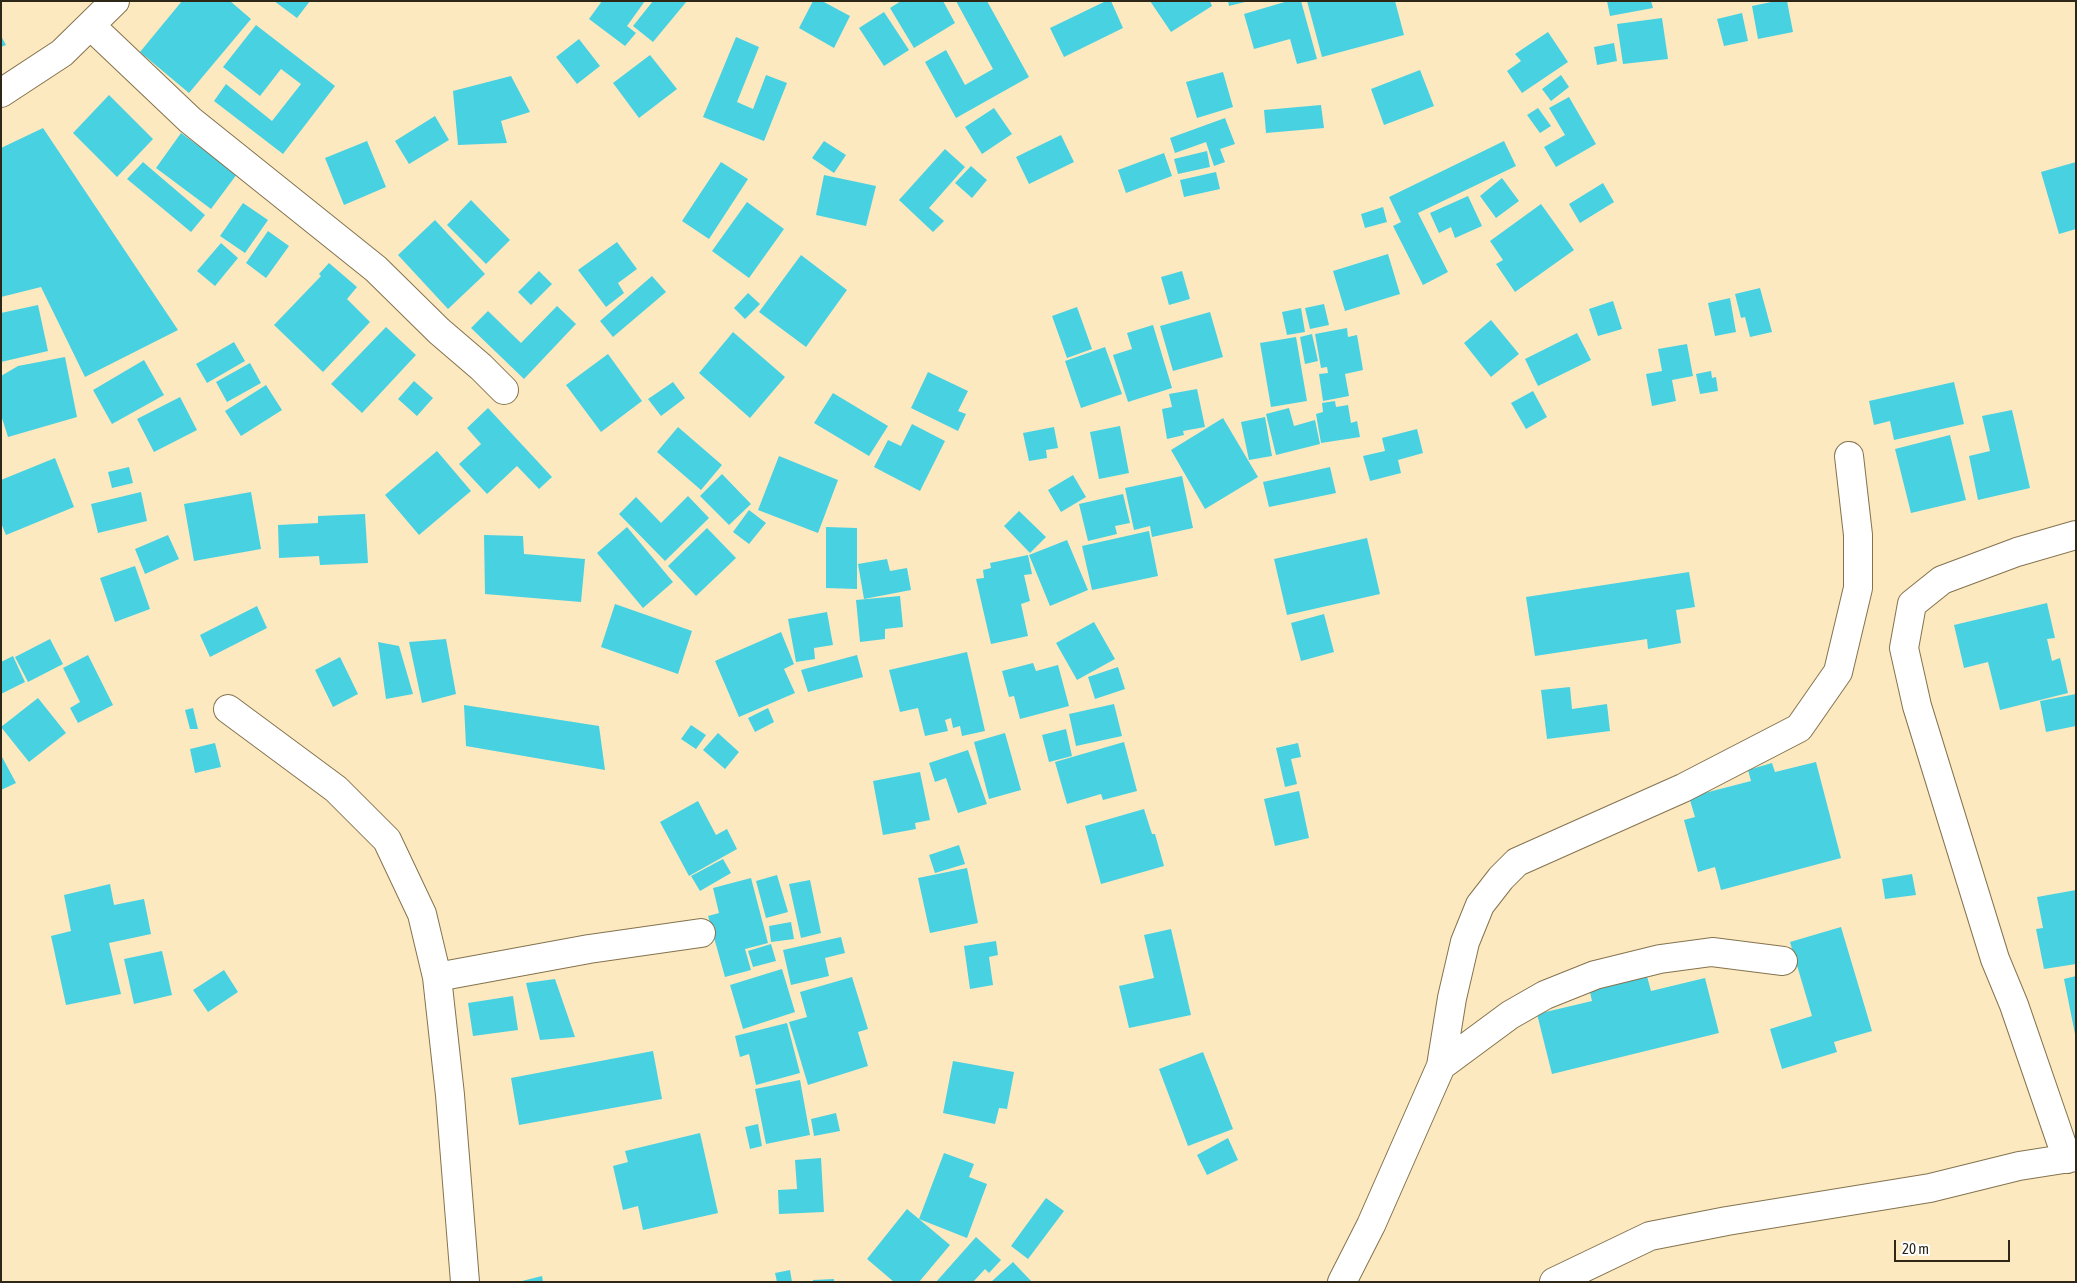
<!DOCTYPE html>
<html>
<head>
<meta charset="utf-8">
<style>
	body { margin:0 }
	#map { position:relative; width:2077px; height:1283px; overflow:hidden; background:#fce9c0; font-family:"Asap Condensed",sans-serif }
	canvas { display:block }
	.frame { position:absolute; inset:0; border:2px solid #2e2717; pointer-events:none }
	.scale { position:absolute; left:1894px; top:1240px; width:116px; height:22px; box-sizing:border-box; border:2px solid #2e2717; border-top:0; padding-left:6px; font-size:15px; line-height:18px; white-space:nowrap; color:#2e2717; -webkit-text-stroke:4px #fff; paint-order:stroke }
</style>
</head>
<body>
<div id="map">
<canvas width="2077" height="1283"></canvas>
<div class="frame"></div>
<div class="scale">20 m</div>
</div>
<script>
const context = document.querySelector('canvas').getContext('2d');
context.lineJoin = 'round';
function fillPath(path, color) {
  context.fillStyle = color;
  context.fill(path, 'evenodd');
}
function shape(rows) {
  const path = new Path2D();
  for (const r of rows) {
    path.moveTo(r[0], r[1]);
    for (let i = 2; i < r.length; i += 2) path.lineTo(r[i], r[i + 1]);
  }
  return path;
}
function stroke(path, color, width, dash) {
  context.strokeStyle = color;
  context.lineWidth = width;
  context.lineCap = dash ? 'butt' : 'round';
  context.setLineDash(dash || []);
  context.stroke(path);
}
const building = shape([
	[182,1,230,1,251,19,189,93,140,52],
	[274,1,310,1,297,18],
	[602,1,645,1,627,26,636,33,625,46,589,19],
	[653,1,687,1,653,42,633,26],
	[813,1,822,1,850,16,834,48,799,28],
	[901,1,943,1,955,23,914,48,890,8],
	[956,1,987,1,1029,77,956,118,925,62,946,50,965,85,993,69],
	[1106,1,1111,1,1123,28,1064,57,1050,28],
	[1150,1,1210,1,1212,6,1171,32],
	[1228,1,1245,1,1245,2,1229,6],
	[1288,1,1301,1,1317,59,1297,64,1290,39,1254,49,1244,14],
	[1307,1,1395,1,1404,35,1322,57],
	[1607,1,1651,1,1653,8,1610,16],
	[1776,1,1787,1,1793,32,1758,39,1752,6],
	[884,12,909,50,884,66,859,28],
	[1742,13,1748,41,1724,46,1717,19],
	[1662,18,1668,59,1623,64,1617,24],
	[256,25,335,86,283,154,214,101,226,84,272,121,301,84,281,69,260,96,223,67],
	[1548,32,1568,62,1522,93,1507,71,1521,61,1515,54],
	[1,36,6,45,1,47],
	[736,37,759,47,737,102,753,109,766,75,787,83,764,141,703,117],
	[579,39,600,66,577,84,556,57],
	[1614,43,1617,61,1597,65,1594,47],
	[650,55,677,89,639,118,613,83],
	[1420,70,1434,106,1384,125,1371,89],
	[1223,72,1233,107,1197,118,1186,82],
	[1561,75,1569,87,1551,101,1542,89],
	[511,76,530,112,501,121,507,143,458,145,453,91],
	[109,95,153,139,117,177,73,133],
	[1569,97,1596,144,1556,167,1544,147,1565,135,1549,108],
	[1321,105,1324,128,1266,133,1264,110],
	[994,108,1012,134,982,154,965,127],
	[1538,108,1551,126,1540,133,1527,115],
	[435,116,449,140,409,164,395,141],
	[1225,118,1235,144,1220,149,1225,162,1214,166,1206,142,1175,153,1170,138],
	[43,128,178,330,85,377,41,287,1,297,1,148],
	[181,133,237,174,211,209,156,168],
	[1061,135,1074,162,1029,184,1016,157],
	[367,141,386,187,344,205,325,158],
	[824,141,846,155,834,173,812,158],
	[1504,141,1516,166,1418,213,1448,272,1423,285,1393,226,1401,222,1389,197],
	[945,149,965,167,929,208,944,221,933,232,899,200],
	[1207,151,1210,167,1178,174,1174,159],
	[1164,153,1172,176,1126,193,1118,170],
	[143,162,205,215,191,232,127,179],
	[721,162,748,179,709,239,682,221],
	[2076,162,2076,229,2059,234,2041,172],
	[971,166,987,180,972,198,955,183],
	[1216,172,1220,189,1184,197,1180,180],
	[824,175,876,186,866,226,816,215],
	[1502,178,1519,201,1496,218,1480,196],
	[1603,183,1614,202,1580,223,1569,204],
	[1468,196,1482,226,1455,238,1451,227,1439,233,1430,213],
	[471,200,510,240,486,264,447,225],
	[747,202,784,229,749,278,712,251],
	[243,203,268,220,245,253,220,236],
	[1541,204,1574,250,1515,292,1496,264,1503,260,1490,241],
	[1383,207,1387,222,1365,228,1361,214],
	[435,220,485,274,448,309,398,255],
	[268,231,289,246,266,278,246,263],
	[617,242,637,269,618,283,624,293,606,307,578,270],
	[221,243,238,258,215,286,197,271],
	[1388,254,1400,294,1345,311,1333,271],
	[801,255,847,290,806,347,759,312],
	[329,263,357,287,347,299,370,322,323,372,274,325,321,276,319,274],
	[539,271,552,284,531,305,518,292],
	[1182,271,1190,299,1169,305,1161,277],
	[652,276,666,292,613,337,600,321],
	[1760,288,1772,332,1750,337,1745,317,1741,318,1735,294],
	[748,293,760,304,745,319,734,308],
	[1730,298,1736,332,1715,336,1708,303],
	[1613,301,1622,329,1598,336,1589,309],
	[1324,304,1329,325,1310,329,1305,308],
	[38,305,48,351,1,362,1,313],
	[557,306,576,324,524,379,471,328,488,311,521,343],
	[1077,307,1092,349,1067,358,1052,316],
	[1301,308,1305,332,1287,335,1282,312],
	[1210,312,1223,357,1173,371,1160,326],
	[1491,320,1519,354,1491,377,1464,343],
	[1153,325,1172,388,1128,402,1113,355,1132,349,1127,333],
	[386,327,416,355,362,413,331,384],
	[1347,328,1348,337,1357,335,1363,370,1345,374,1349,396,1323,401,1319,374,1328,373,1327,367,1321,368,1315,334],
	[733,332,785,377,750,418,699,373],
	[1577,333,1591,360,1538,386,1525,359],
	[1312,334,1318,361,1305,364,1300,337],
	[1296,337,1307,401,1271,407,1260,343],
	[234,342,245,361,207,383,196,364],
	[1687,344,1693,376,1672,380,1676,401,1652,406,1646,374,1662,371,1658,349],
	[1105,347,1122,394,1081,408,1065,361],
	[608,354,642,401,601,432,566,385],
	[65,357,77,417,8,437,1,415,1,376,18,366],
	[144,360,164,395,112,424,93,390],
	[250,363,261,383,227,402,216,382],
	[1711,371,1712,378,1716,377,1718,391,1700,394,1696,374],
	[928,372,968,391,958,411,966,414,958,431,911,408],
	[414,381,433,398,417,416,398,399],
	[673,382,685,398,661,416,648,399],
	[1954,382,1964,424,1894,440,1890,421,1874,425,1869,401],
	[266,385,282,410,241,436,225,411],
	[1197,389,1205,427,1183,431,1184,435,1167,439,1162,409,1172,407,1169,394],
	[1533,391,1547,417,1526,429,1511,403],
	[833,393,888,426,869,456,814,423],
	[180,397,197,430,154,452,137,419],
	[1335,401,1336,407,1348,405,1351,423,1357,421,1360,437,1321,443,1316,414,1323,412,1322,403],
	[488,408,552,477,539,489,517,466,487,494,459,464,481,444,467,428],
	[1289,408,1294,426,1315,420,1320,444,1276,455,1266,414],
	[2012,410,2030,488,1978,500,1969,456,1990,451,1982,416],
	[1265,417,1272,456,1249,460,1241,422],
	[1223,418,1258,477,1205,509,1171,450],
	[912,424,945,441,920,491,874,467,888,440,901,446],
	[1120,426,1129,473,1099,479,1090,432],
	[678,427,722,465,701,490,657,452],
	[1054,427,1058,448,1046,450,1047,458,1029,461,1023,433],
	[1417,429,1423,453,1398,460,1401,473,1370,481,1363,456,1385,451,1382,438],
	[1950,435,1966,500,1911,513,1895,449],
	[437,451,471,491,419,535,385,495],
	[779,456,838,480,818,533,758,510],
	[55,458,74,507,6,535,1,523,1,480],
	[129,467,133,483,112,488,108,472],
	[1330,467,1336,493,1269,507,1263,482],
	[722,474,751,504,729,525,700,496],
	[1073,475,1086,497,1061,512,1048,490],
	[1182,476,1193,528,1152,537,1150,526,1134,530,1125,488],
	[141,492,147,521,98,533,91,504],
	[251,492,261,549,194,561,184,504],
	[1123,494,1130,523,1115,526,1117,534,1088,541,1079,504],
	[688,496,709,518,665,561,619,514,636,497,661,523],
	[749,510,766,523,749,544,733,532],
	[1019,511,1046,537,1030,553,1004,526],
	[365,514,368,563,320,565,319,556,279,558,278,525,318,523,318,516],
	[627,527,673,582,643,608,597,553],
	[826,527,857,528,857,589,826,588],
	[707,528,736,558,696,596,668,566],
	[1149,531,1158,576,1092,590,1082,546],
	[168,535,179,559,145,574,135,549],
	[484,535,523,536,524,554,585,559,581,602,485,594],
	[1367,538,1380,594,1287,615,1274,559],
	[1067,540,1088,590,1050,606,1029,555],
	[1028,555,1032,574,1024,575,1030,601,1021,604,1028,636,991,644,976,579,984,578,983,570,991,568,990,563],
	[887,559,890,571,907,568,911,590,864,599,858,564],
	[135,566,150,609,115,622,100,578],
	[1689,572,1695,607,1676,610,1681,643,1648,649,1647,639,1535,656,1526,597],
	[900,596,903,627,885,629,885,639,860,642,856,600],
	[2047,603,2055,638,2047,639,2052,661,2060,658,2068,693,2000,710,1988,662,1964,668,1954,625],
	[615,604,692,631,678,674,601,647],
	[257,606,267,628,210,657,200,635],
	[827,612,833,645,814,648,815,659,796,662,788,619],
	[1324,614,1334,652,1301,661,1291,623],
	[1094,622,1115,659,1077,680,1056,643],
	[781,632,794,664,784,669,795,693,739,717,715,661],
	[50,639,63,664,28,682,15,657],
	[446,639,456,694,422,703,409,642],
	[378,642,399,646,413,694,386,699],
	[967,652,985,731,962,736,960,726,953,728,951,718,945,720,948,731,925,736,918,708,900,712,889,670],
	[88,655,113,705,78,723,70,708,80,702,63,668],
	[857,655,863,677,808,692,801,670],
	[13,656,25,682,1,694,1,662],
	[340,657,358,694,333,707,315,670],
	[1033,663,1036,671,1058,665,1069,706,1020,719,1014,696,1009,697,1002,671],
	[1118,667,1125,689,1095,699,1088,677],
	[1570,687,1572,709,1607,704,1610,731,1547,739,1541,690],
	[2076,694,2076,726,2046,732,2040,701],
	[38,698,66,733,29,762,1,727],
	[1114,704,1122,736,1076,746,1069,714],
	[464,705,599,726,605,770,466,746],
	[193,708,198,729,190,729,185,710],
	[768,708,774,722,755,732,748,718],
	[691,725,706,735,696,749,681,739],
	[1066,729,1072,756,1049,762,1042,735],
	[718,733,739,752,725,769,703,750],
	[1005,733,1021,790,989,799,974,742],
	[1124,742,1137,791,1103,800,1101,794,1067,804,1055,762],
	[215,743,221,767,195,773,190,749],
	[1298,743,1301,757,1291,759,1297,784,1285,787,1276,748],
	[968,750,987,804,958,813,946,778,935,782,929,763],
	[1,755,16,783,1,790],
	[1816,762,1841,858,1721,890,1715,867,1698,872,1684,820,1695,817,1689,797,1751,781,1748,770,1772,763,1775,772],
	[920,772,930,820,915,823,916,829,883,835,873,781],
	[1299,791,1309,838,1275,846,1264,799],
	[698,801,716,835,727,829,737,849,689,876,660,822],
	[1144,809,1152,834,1155,834,1164,866,1101,884,1085,826],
	[959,845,965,864,935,873,929,855],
	[723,859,731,873,700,891,691,876],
	[967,868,978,923,930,933,918,878],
	[1912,874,1916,895,1885,899,1882,879],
	[777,875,788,912,766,918,756,881],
	[751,878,768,943,745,949,751,970,725,977,708,916,719,913,713,888],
	[810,880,821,933,801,938,789,884],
	[110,884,114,905,144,899,151,934,109,943,121,994,66,1005,51,936,71,931,64,895],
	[2076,890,2076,964,2044,969,2036,929,2043,928,2037,897],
	[791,922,794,939,771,942,769,926],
	[1841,927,1872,1031,1834,1042,1837,1052,1782,1069,1770,1029,1812,1016,1790,942],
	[1171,929,1191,1015,1129,1028,1119,986,1154,978,1144,935],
	[841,937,845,953,825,958,829,976,791,985,783,950],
	[996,941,998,955,989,957,993,985,970,989,964,946],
	[771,944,776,961,753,967,748,951],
	[162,951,172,995,134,1004,124,959],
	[782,969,795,1012,743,1029,730,985],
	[1645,969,1651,991,1705,978,1719,1033,1552,1074,1537,1014,1592,1001,1588,983],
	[224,970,238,992,208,1012,193,990],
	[2076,976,2076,1034,2075,1034,2064,979],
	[852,977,868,1029,858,1032,868,1066,808,1085,789,1022,807,1017,800,992],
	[555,979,575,1037,540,1040,526,983],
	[513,996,518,1030,473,1036,468,1003],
	[787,1023,800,1073,756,1085,749,1054,740,1057,735,1036],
	[653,1051,662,1099,519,1125,511,1078],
	[1203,1052,1233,1129,1188,1146,1159,1069],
	[953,1061,1014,1072,1007,1109,999,1108,995,1124,943,1113],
	[800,1080,810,1135,766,1144,755,1089],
	[836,1113,840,1131,814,1136,811,1119],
	[758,1124,762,1146,750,1149,745,1127],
	[700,1133,718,1213,643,1230,638,1206,623,1210,613,1166,628,1162,625,1151],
	[1228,1138,1238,1160,1207,1175,1197,1155],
	[944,1153,974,1164,969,1177,987,1184,967,1238,919,1219],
	[821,1158,824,1212,779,1214,778,1190,797,1189,795,1160],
	[1046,1198,1064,1211,1028,1259,1011,1246],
	[907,1209,950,1245,919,1282,894,1282,867,1259],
	[976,1237,1001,1260,989,1273,985,1269,973,1282,936,1282],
	[1013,1262,1032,1282,991,1282],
	[790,1270,792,1282,777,1282,775,1273],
	[542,1276,543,1282,522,1282,522,1281],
	[834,1279,834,1282,813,1282,813,1280]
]);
const street = shape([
	[91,26,190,120,376,269,439,331,481,367,504,390],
	[1,93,62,53,115,1],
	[228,709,336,789,387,840,422,914,437,977,450,1095,465,1282],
	[437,977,589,949,701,933],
	[1441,1066,1510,1015,1545,995,1595,975,1660,959,1712,952,1783,961],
	[2067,1159,2014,1005,1995,959,1917,706,1904,648,1912,604,1942,580,2017,552,2076,535],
	[1342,1282,1371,1225,1441,1066,1452,998,1465,942,1480,905,1501,878,1517,862,1683,788,1799,728,1838,672,1858,588,1858,535,1849,456],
	[1554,1282,1650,1236,1727,1221,1930,1188,2019,1166,2076,1157]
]);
fillPath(building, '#48d1e1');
stroke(street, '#84734e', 30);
stroke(street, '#fff', 28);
</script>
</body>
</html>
